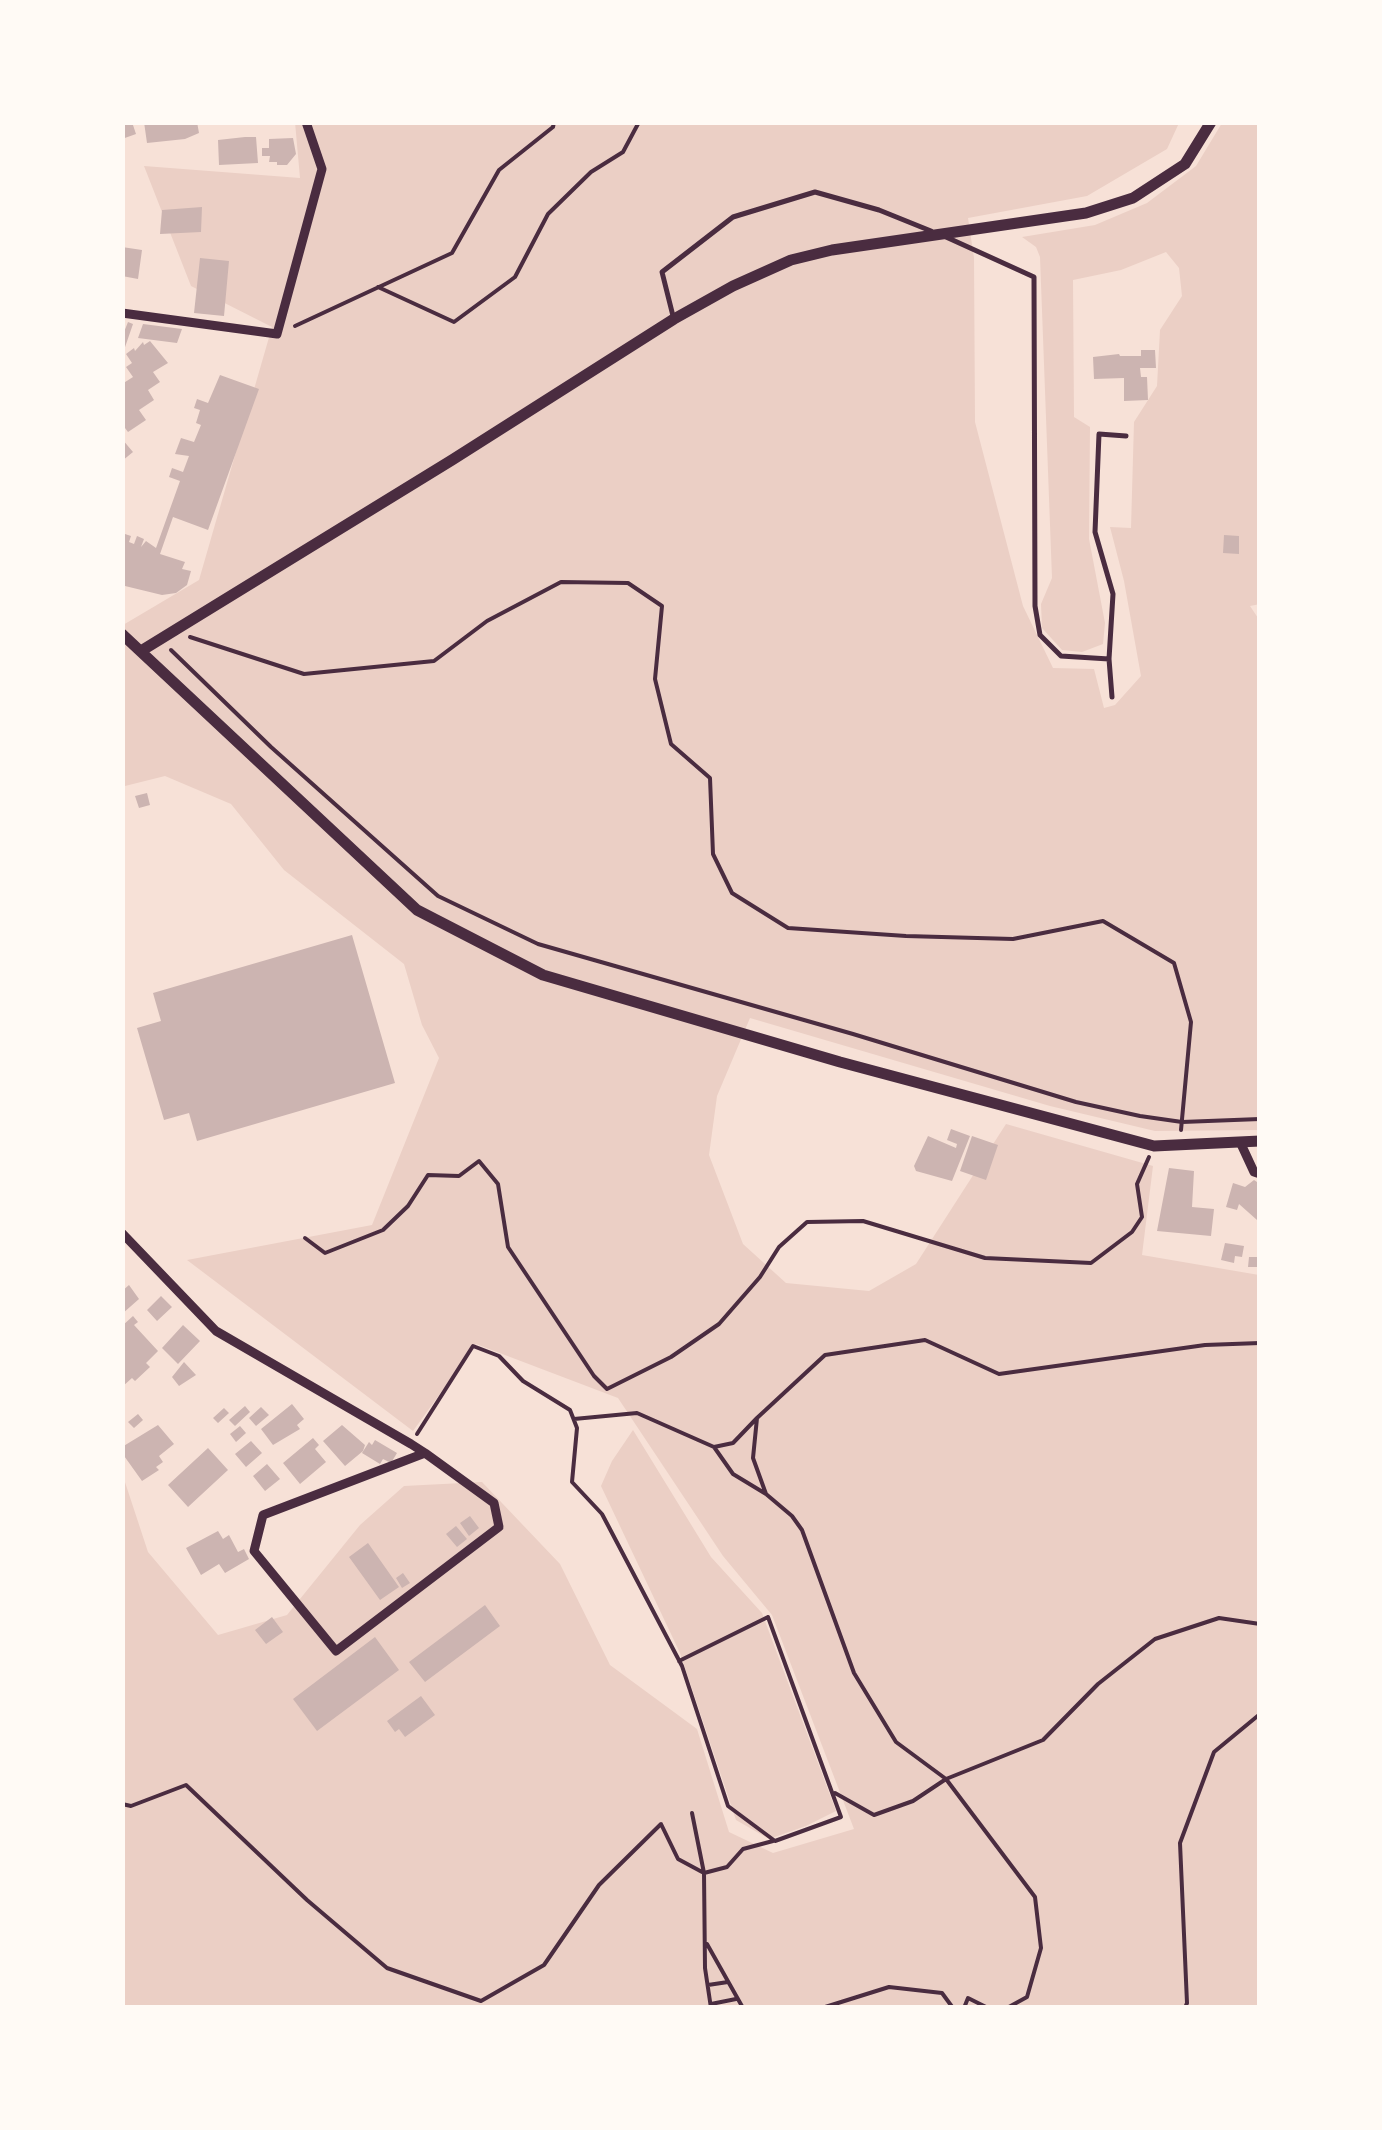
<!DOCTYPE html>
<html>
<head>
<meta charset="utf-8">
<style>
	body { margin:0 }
	#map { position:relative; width:1382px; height:2130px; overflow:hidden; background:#f7e1d7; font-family:"Archivo Narrow",sans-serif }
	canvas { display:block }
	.frame { position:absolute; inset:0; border:125px solid #fffaf5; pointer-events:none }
</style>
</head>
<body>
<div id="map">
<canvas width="1382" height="2130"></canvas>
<div class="frame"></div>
</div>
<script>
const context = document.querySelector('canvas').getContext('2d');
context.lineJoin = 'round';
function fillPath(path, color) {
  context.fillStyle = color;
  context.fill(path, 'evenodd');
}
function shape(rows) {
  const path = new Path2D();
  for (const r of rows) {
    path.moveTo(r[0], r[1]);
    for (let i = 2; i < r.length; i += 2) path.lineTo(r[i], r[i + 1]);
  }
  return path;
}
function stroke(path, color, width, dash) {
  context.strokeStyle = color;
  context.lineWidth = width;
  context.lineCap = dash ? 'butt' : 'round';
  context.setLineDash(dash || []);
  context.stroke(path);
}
const green = shape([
	[295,122,1179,123,1167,149,1087,196,968,218,974,258,975,422,1023,606,1053,668,1094,669,1104,708,1115,705,1141,676,1124,581,1110,527,1131,528,1134,422,1157,386,1160,330,1182,296,1179,268,1166,252,1121,270,1073,280,1074,417,1090,427,1089,539,1105,623,1103,644,1082,652,1062,650,1042,628,1041,604,1052,578,1040,257,1036,247,1022,237,1095,225,1147,203,1196,166,1222,123,1259,123,1260,604,1250,606,1260,621,1259,1130,1155,1131,1050,1106,750,1018,717,1096,709,1155,743,1244,786,1283,869,1291,916,1264,1006,1124,1153,1166,1142,1255,1259,1275,1259,2007,123,2007,122,1473,148,1552,218,1635,287,1615,360,1525,404,1486,482,1482,560,1564,610,1665,697,1729,729,1832,773,1853,854,1829,772,1615,723,1556,618,1398,476,1344,413,1431,187,1260,372,1225,439,1058,422,1025,404,964,284,870,231,804,165,776,125,786,123,782,123,625,199,580,272,327,191,286,144,166,300,178],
	[633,1430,711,1557,762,1613,836,1811,806,1826,769,1839,736,1820,680,1653,601,1486,612,1461]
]);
const building = shape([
	[122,122,132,122,136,134,122,139],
	[144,122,197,122,199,133,185,139,147,143],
	[245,137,256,137,258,163,219,165,218,140],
	[293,138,296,154,287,165,277,165,277,162,269,162,270,156,262,156,262,148,269,148,269,139],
	[202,207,201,232,160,234,162,210],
	[122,247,142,250,138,279,122,276],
	[200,258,229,261,224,316,194,313],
	[128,322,133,324,123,353,122,337],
	[143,324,182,329,177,343,138,338],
	[150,341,168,363,153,372,160,382,148,390,154,400,139,410,146,420,128,432,122,424,122,384,133,377,126,367,132,363,126,354,134,348,135,351,143,342,144,345],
	[1141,350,1155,350,1156,368,1140,368,1141,377,1147,377,1148,400,1124,401,1124,378,1094,379,1093,357,1119,354,1120,356,1141,356],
	[220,375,259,389,208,530,173,517,160,554,185,562,182,569,191,571,187,585,176,593,162,595,125,586,122,533,131,536,129,542,134,544,137,536,144,539,141,547,146,541,156,548,180,481,169,477,172,468,183,472,189,456,175,454,181,438,194,442,201,425,196,423,200,410,194,408,197,399,208,403],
	[122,439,133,452,122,461],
	[1224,535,1239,536,1239,554,1223,553],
	[147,793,150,805,139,808,135,796],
	[352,935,395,1083,197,1141,189,1113,164,1120,137,1028,161,1021,153,993],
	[951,1129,970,1136,952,1181,916,1171,914,1166,928,1136,956,1148,957,1144,947,1140],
	[972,1136,998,1145,986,1180,960,1171],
	[1169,1168,1194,1171,1192,1207,1214,1209,1211,1236,1157,1231],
	[1254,1180,1260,1184,1257,1220,1239,1204,1237,1210,1226,1207,1233,1183,1245,1187],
	[1225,1243,1244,1246,1242,1257,1235,1256,1234,1263,1221,1260],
	[1249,1257,1260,1257,1260,1267,1248,1267],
	[129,1285,139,1299,122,1314,122,1291],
	[161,1296,172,1307,157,1321,147,1310],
	[133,1316,138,1322,134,1325,158,1351,146,1363,150,1367,135,1381,132,1378,122,1387,122,1326],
	[183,1325,200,1341,178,1364,162,1348],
	[184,1362,196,1375,179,1386,172,1377],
	[292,1404,304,1419,297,1425,300,1429,273,1445,261,1429],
	[245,1406,250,1412,235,1426,229,1420],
	[261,1407,269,1415,256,1426,249,1418],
	[224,1408,229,1413,218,1423,213,1418],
	[138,1414,143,1420,134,1428,128,1422],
	[158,1425,174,1444,159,1456,163,1462,156,1467,159,1470,142,1481,122,1453,122,1447],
	[342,1425,365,1445,363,1451,345,1466,323,1441],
	[240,1426,246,1433,236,1442,230,1434],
	[313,1438,319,1445,315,1449,326,1462,300,1484,283,1463],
	[375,1440,397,1453,391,1463,383,1459,380,1464,362,1453,369,1442,372,1445],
	[251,1441,262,1453,246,1467,235,1454],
	[208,1448,228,1470,188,1507,168,1485],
	[267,1464,280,1479,265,1491,253,1476],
	[470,1516,479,1528,469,1536,460,1523],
	[456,1526,467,1539,457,1547,446,1534],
	[218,1531,223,1539,229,1535,238,1552,244,1549,249,1559,225,1573,219,1564,201,1575,186,1548],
	[368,1543,399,1587,380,1600,349,1557],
	[403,1573,410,1583,402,1588,396,1578],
	[485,1605,500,1626,425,1682,409,1662],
	[272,1617,283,1632,266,1644,255,1630],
	[375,1637,399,1670,317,1731,293,1699],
	[421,1696,435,1715,405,1737,399,1729,395,1732,387,1721]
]);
const path = shape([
	[378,287,454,322,515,277,548,214,591,172,623,152,639,122],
	[295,326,452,253,499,170,553,127,554,122],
	[190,637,304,674,434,661,487,621,561,582,628,583,662,606,655,679,671,744,710,778,713,854,732,893,788,928,906,936,1013,939,1103,921,1174,963,1191,1022,1181,1130],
	[171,650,271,747,438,896,538,944,853,1034,1076,1102,1140,1116,1182,1122,1260,1119],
	[305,1238,325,1253,383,1230,408,1206,428,1175,459,1176,479,1161,498,1184,508,1247,594,1376,607,1389,671,1357,719,1324,760,1277,779,1247,807,1222,863,1221,985,1258,1091,1263,1132,1232,1142,1217,1137,1184,1149,1157],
	[574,1419,637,1413,714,1447,733,1474,766,1494,792,1516,802,1530,854,1673,896,1742,946,1779,1035,1897,1041,1948,1027,1997,1007,2008],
	[417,1434,473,1346,499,1356,523,1381,570,1410,577,1428,572,1482,602,1514,682,1666,728,1806,775,1841,841,1817,768,1617,679,1661],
	[714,1447,733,1443,757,1418],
	[766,1494,753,1458,757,1418,825,1355,925,1340,999,1374,1205,1345,1260,1343],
	[835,1793,874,1815,913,1801,946,1779,1043,1740,1098,1684,1155,1639,1219,1618,1260,1624],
	[122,1804,131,1806,186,1785,307,1900,387,1968,481,2001,544,1965,599,1885,661,1824,678,1859,704,1873,705,1968,711,2008],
	[692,1813,704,1873,727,1867,743,1849,773,1841],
	[707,1944,743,2008],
	[708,1985,728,1982],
	[711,2004,736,1999],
	[822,2008,889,1987,942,1993,953,2008],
	[964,2008,968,1998,988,2008],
	[1185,2008,1187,2003,1180,1843,1214,1752,1260,1714]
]);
const service = shape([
	[946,237,1034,277,1035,606,1040,635,1061,656,1109,659],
	[673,316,662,272,733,217,815,192,879,210,931,231],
	[1112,697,1109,659,1113,594,1095,532,1099,434,1126,436]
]);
const minor = shape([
	[122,313,277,334,322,169,306,122],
	[1241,1144,1254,1172,1260,1174],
	[122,1233,216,1331,411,1444,425,1453,494,1503,499,1527,336,1651,254,1551,263,1515,425,1453]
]);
const tertiary = shape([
	[122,634,417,910,543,975,840,1062,1154,1146,1260,1141],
	[141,651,452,460,674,319,733,286,791,260,832,250,1086,213,1133,198,1185,164,1211,122]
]);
fillPath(green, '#ebcfc5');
fillPath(building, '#ccb4b1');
stroke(path, '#4a2c40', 4);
stroke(service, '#4a2c40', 5);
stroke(minor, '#4a2c40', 9);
stroke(tertiary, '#4a2c40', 11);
</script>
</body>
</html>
